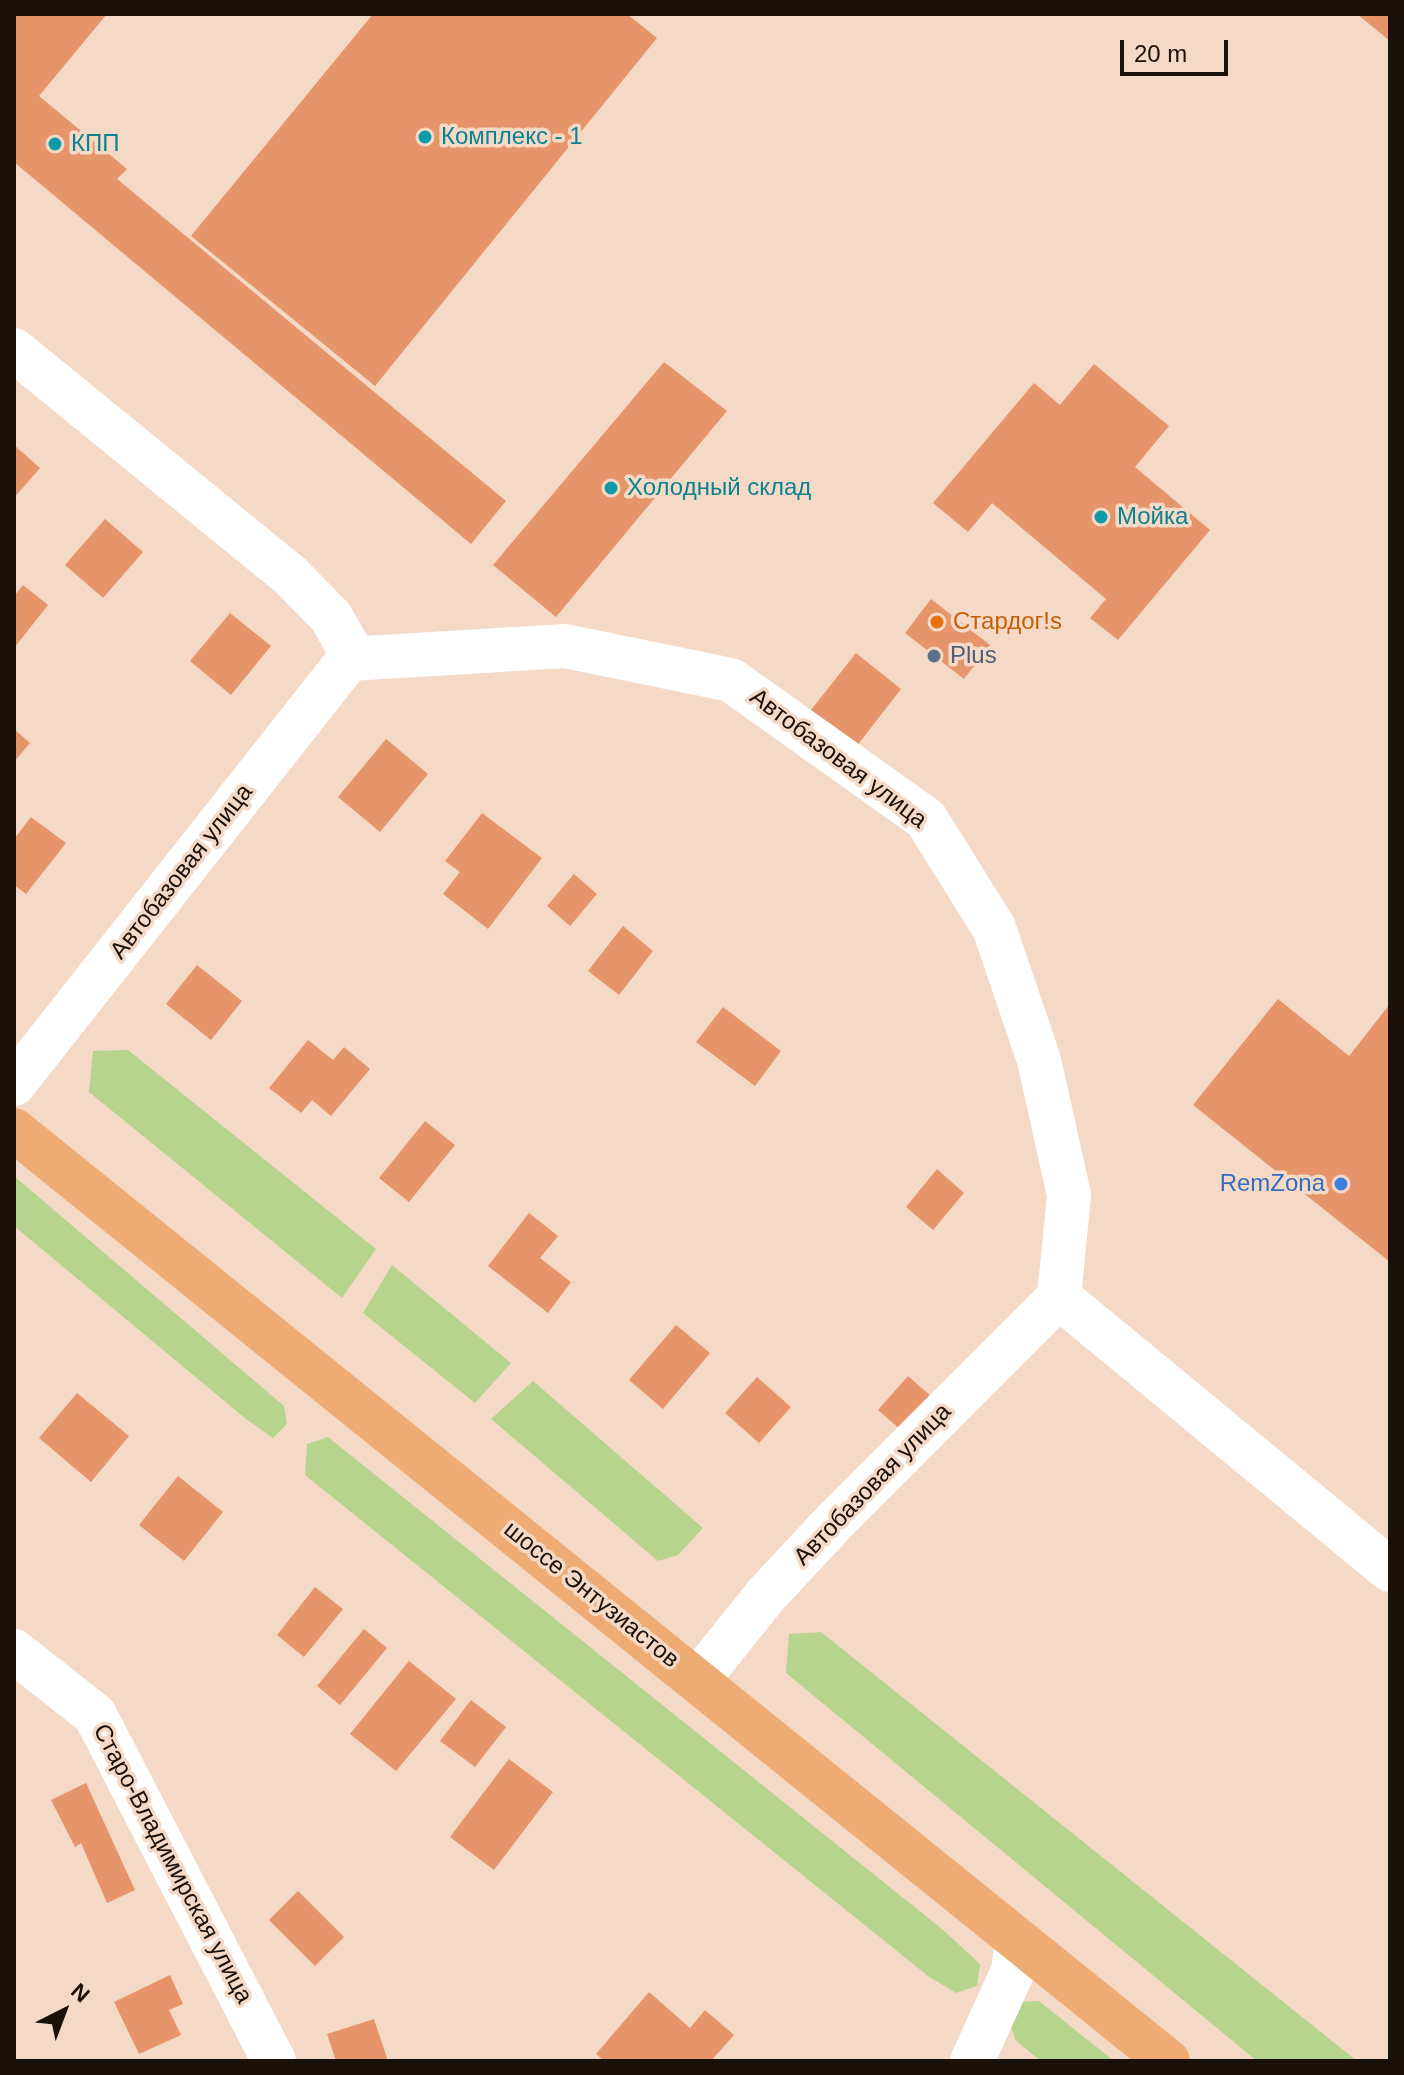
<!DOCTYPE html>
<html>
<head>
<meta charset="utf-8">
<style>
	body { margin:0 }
	#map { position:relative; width:1404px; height:2075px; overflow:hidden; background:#f5d9c7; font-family:Arial,sans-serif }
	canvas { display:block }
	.frame { position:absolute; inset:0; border:16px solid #191009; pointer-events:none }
	.north { position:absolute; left:24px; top:1971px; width:80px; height:80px; -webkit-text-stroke:6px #f5d9c7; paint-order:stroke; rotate:42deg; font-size:22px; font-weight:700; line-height:32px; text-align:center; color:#191009 }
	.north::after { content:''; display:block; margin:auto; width:28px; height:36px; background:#191009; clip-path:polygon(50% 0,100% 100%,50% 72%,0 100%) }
	.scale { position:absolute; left:1120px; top:40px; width:108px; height:36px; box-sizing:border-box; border:4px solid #191009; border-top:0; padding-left:10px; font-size:24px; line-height:28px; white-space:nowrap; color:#191009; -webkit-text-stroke:6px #f5d9c7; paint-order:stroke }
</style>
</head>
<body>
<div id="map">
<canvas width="1404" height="2075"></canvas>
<div class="frame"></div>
<div class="north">N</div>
<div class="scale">20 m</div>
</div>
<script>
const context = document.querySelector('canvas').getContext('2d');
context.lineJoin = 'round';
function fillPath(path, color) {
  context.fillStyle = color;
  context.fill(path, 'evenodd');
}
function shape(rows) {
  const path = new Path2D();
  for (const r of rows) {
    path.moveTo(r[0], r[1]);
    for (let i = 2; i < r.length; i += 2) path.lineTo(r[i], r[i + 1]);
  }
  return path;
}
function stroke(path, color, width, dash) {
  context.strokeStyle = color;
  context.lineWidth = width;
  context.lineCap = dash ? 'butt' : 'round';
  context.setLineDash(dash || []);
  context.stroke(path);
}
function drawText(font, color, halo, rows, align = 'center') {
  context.font = font + ' Arial,sans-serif';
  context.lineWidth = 7;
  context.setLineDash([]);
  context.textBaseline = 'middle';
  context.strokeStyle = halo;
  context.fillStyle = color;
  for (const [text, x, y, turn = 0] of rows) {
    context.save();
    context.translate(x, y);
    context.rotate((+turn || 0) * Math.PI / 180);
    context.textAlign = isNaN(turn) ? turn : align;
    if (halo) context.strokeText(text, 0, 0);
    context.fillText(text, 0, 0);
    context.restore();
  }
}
const green = shape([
	[128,1050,376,1249,342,1298,89,1092,93,1051],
	[14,1176,284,1406,287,1424,273,1438,246,1419,14,1226],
	[392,1265,511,1363,475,1403,363,1313],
	[533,1381,703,1528,678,1555,658,1561,491,1419],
	[328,1437,942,1929,980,1964,977,1986,956,1993,928,1976,305,1475,307,1444],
	[821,1632,1357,2061,1257,2061,786,1673,789,1634],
	[1039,2001,1114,2061,1041,2061,1016,2041,1007,2016,1017,2002]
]);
const building = shape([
	[14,14,107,14,39,96,127,169,117,179,506,501,471,544,14,162],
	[373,14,627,14,657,38,375,386,191,236],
	[1357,14,1390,14,1390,41],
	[664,362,727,411,556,617,493,565],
	[1094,364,1169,426,1135,467,1210,530,1118,640,1090,618,1106,599,992,503,968,532,933,503,1034,383,1060,405],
	[14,445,40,468,14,498],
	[105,519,143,552,103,598,65,565],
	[23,585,48,605,14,648,14,596],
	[931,599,990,645,964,679,905,633],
	[230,613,271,646,231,695,190,661],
	[856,653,901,689,853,751,807,715],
	[14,729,30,743,14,762],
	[386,739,428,774,380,832,338,797],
	[482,813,542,858,488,929,443,894,460,872,445,861],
	[31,817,66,843,26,894,14,885,14,839],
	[574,874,597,894,570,926,547,906],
	[623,926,653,951,619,995,588,971],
	[197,965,242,1001,211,1040,166,1004],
	[1278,999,1349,1056,1390,1004,1390,1262,1193,1105],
	[723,1007,781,1051,755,1086,696,1042],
	[308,1040,333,1060,344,1047,370,1069,331,1116,312,1100,301,1113,269,1088],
	[425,1121,455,1145,409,1202,379,1178],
	[937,1169,964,1193,933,1230,906,1207],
	[529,1213,558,1236,540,1258,571,1282,548,1313,488,1266],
	[676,1325,710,1353,663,1409,629,1380],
	[908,1376,932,1397,902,1431,878,1410],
	[757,1377,791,1407,759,1443,725,1413],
	[77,1393,129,1436,91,1482,39,1438],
	[178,1476,223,1512,184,1561,139,1525],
	[315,1587,343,1609,304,1657,277,1635],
	[364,1629,387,1648,340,1705,317,1686],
	[409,1661,456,1699,396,1771,350,1734],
	[471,1700,506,1727,475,1767,440,1741],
	[509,1759,553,1792,494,1870,450,1837],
	[86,1783,135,1890,107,1903,81,1843,75,1847,51,1800],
	[298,1891,344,1937,315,1966,269,1920],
	[170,1975,183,2004,169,2010,181,2035,139,2054,114,2002],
	[649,1992,690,2028,705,2010,734,2035,711,2061,604,2061,596,2054],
	[374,2019,388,2061,336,2061,327,2034]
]);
const minor = shape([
	[14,350,291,576,331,617,347,645,349,659],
	[14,1084,349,659,565,646,731,680,926,819,994,928,1039,1060,1069,1195,1059,1297,835,1521,766,1595,697,1681],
	[1059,1297,1390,1570],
	[14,1651,95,1715,274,2061],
	[972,2061,1013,1971,1017,1939]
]);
const major = shape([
	[14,1130,1168,2061]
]);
const markers = [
	[425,137,8,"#0f9aa8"],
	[55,144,8,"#0f9aa8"],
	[611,488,8,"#0f9aa8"],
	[1101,517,8,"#0f9aa8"],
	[937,622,8,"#e8710a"],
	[934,656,8,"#5c6f8a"],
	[1341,1184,8,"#3f7fe0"]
];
const cultureNames = [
	["Комплекс - 1",441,137],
	["КПП",71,144],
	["Холодный склад",627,488],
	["Мойка",1117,517]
];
const foodNames = [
	["Стардог!s",953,622]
];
const serviceNames = [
	["Plus",950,656]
];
const streetNames = [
	["Автобазовая улица",838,759,37],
	["Автобазовая улица",182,872,-52],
	["Автобазовая улица",873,1485,-46],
	["шоссе Энтузиастов",591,1595,39],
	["Старо-Владимирская улица",172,1864,62]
];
const shopNames = [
	["RemZona",1325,1184]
];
fillPath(green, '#b7d48e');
fillPath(building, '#e69469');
stroke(minor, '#fff', 44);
stroke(major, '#eeac74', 44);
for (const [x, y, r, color] of markers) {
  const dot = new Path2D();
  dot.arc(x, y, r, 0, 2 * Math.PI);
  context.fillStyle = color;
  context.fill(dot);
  stroke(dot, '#f5d9c7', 3);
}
drawText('24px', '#0d838f', '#f5d9c7', cultureNames, 'left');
drawText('24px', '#c56008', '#f5d9c7', foodNames, 'left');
drawText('24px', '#4e5e75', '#f5d9c7', serviceNames, 'left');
drawText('24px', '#191009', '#f5d9c7', streetNames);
drawText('24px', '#366cbe', '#f5d9c7', shopNames, 'right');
</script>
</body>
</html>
